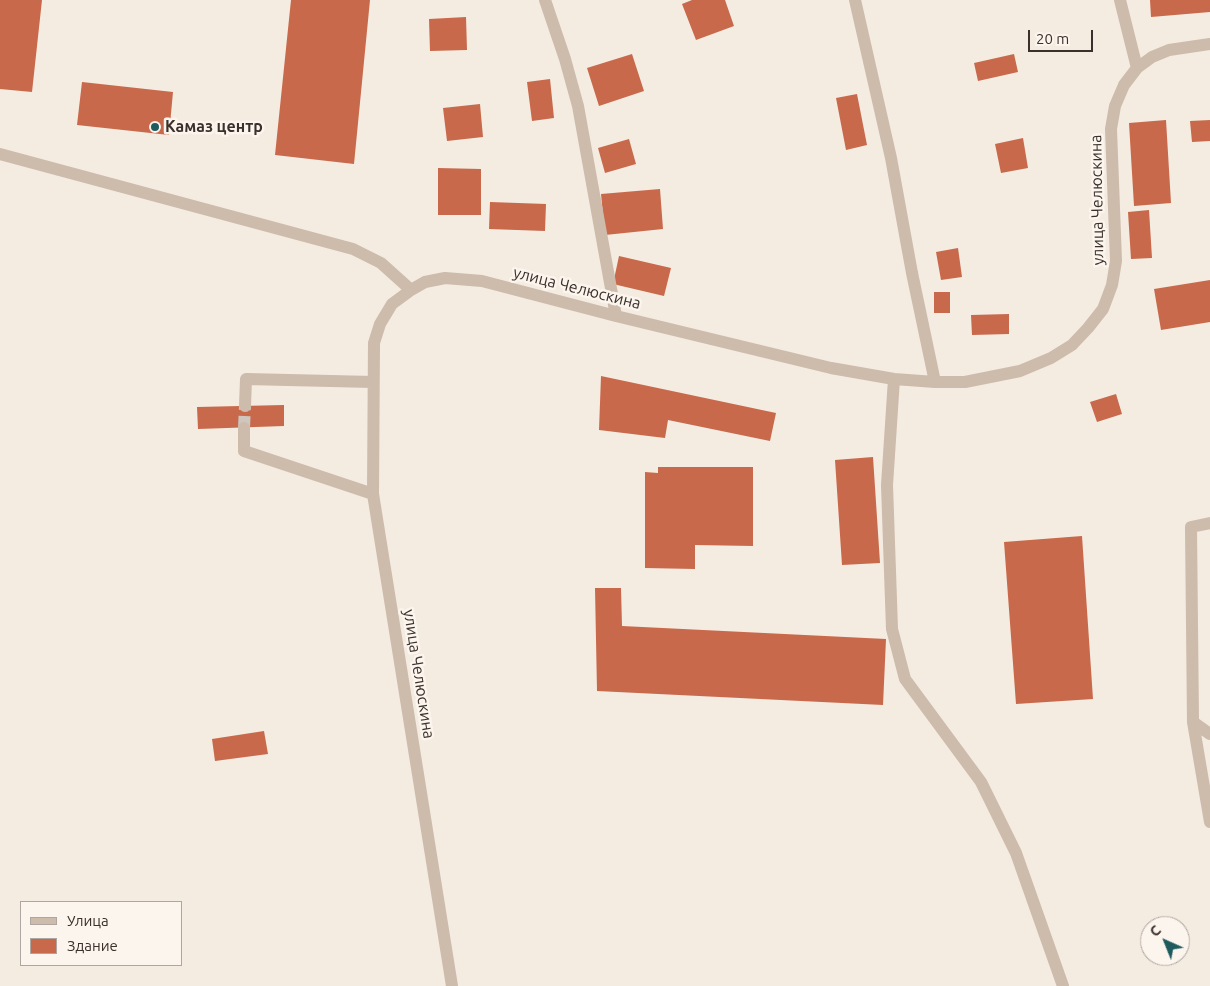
<!DOCTYPE html>
<html>
<head>
<meta charset="utf-8">
<style>
	body { margin:0 }
	#map { position:relative; width:1210px; height:986px; overflow:hidden; background:#f4ebe1; font-family:Ubuntu,sans-serif }
	canvas { display:block }
	.legend { position:absolute; left:20px; top:901px; width:162px; height:65px; box-sizing:border-box; background:#fbf5ee; border:1px solid #aea6a0; margin:0; padding:6px 9px; list-style:none; font-size:15px; color:#3b302b }
	.legend li { display:flex; align-items:center; gap:10px; height:25px }
	.legend b { width:25px; border:1px solid #aea6a0 }
	.north { position:absolute; left:1140px; top:916px; width:50px; height:50px; box-sizing:border-box; background:#fbf5ee; border:1px solid #aea6a0; border-radius:50%; rotate:316deg; font-size:14px; font-weight:700; line-height:20px; text-align:center; color:#3b302b }
	.north::after { content:''; display:block; margin:auto; width:18px; height:22px; background:#1f5a5e; clip-path:polygon(50% 0,100% 100%,50% 72%,0 100%) }
	.scale { position:absolute; left:1028px; top:30px; width:65px; height:22px; box-sizing:border-box; border:2px solid #3b302b; border-top:0; padding-left:6px; font-size:15px; line-height:18px; white-space:nowrap; color:#3b302b; -webkit-text-stroke:4px #fbf5ee; paint-order:stroke }
</style>
</head>
<body>
<div id="map">
<canvas width="1210" height="986"></canvas>
<ul class="legend">
<li><b style="height:6px;background:#cdbbac"></b>Улица</li>
<li><b style="height:14px;background:#c8694b"></b>Здание</li>
</ul>
<div class="north">С</div>
<div class="scale">20 m</div>
</div>
<script>
const context = document.querySelector('canvas').getContext('2d');
context.lineJoin = 'round';
function fillPath(path, color) {
  context.fillStyle = color;
  context.fill(path, 'evenodd');
}
function shape(rows) {
  const path = new Path2D();
  for (const r of rows) {
    path.moveTo(r[0], r[1]);
    for (let i = 2; i < r.length; i += 2) path.lineTo(r[i], r[i + 1]);
  }
  return path;
}
function stroke(path, color, width, dash) {
  context.strokeStyle = color;
  context.lineWidth = width;
  context.lineCap = dash ? 'butt' : 'round';
  context.setLineDash(dash || []);
  context.stroke(path);
}
function drawText(font, color, halo, rows, align = 'center') {
  context.font = font + ' Ubuntu,sans-serif';
  context.lineWidth = 5;
  context.setLineDash([]);
  context.textBaseline = 'middle';
  context.strokeStyle = halo;
  context.fillStyle = color;
  for (const [text, x, y, turn = 0] of rows) {
    context.save();
    context.translate(x, y);
    context.rotate((+turn || 0) * Math.PI / 180);
    context.textAlign = isNaN(turn) ? turn : align;
    if (halo) context.strokeText(text, 0, 0);
    context.fillText(text, 0, 0);
    context.restore();
  }
}
const building = shape([
	[0,0,42,0,32,92,0,89],
	[291,0,370,0,354,164,275,155],
	[692,0,725,0,734,26,696,40,682,4],
	[1150,0,1210,0,1210,12,1151,17],
	[466,17,467,50,430,51,429,19],
	[632,54,644,91,599,106,587,68],
	[1014,54,1018,72,978,81,974,63],
	[550,79,554,118,532,121,527,82],
	[82,82,173,92,169,135,77,125],
	[857,94,867,145,846,150,836,98],
	[480,104,483,137,447,141,443,108],
	[1166,120,1171,203,1134,206,1129,123],
	[1210,120,1210,141,1192,142,1190,121],
	[1023,138,1028,168,1001,173,995,144],
	[629,139,636,164,605,173,598,148],
	[438,168,481,169,481,215,438,215],
	[660,189,663,229,605,235,601,194],
	[490,202,546,204,545,231,489,229],
	[1149,210,1152,258,1131,259,1128,212],
	[958,248,962,277,941,280,936,252],
	[619,256,671,268,664,296,613,284],
	[1210,280,1210,322,1161,330,1154,289],
	[934,292,950,292,950,313,934,313],
	[1009,314,1009,334,972,335,971,315],
	[601,376,776,413,770,441,668,420,665,438,599,430],
	[1116,394,1122,414,1097,422,1090,402],
	[284,405,284,426,198,429,197,407],
	[873,457,880,563,842,565,835,460],
	[658,467,753,467,753,546,695,545,695,569,645,568,645,472,658,473],
	[1082,536,1093,699,1016,704,1004,542],
	[595,588,621,588,622,626,886,639,883,705,597,691],
	[264,731,268,754,215,761,212,739]
]);
const minorTunnel = shape([
	[244,428,245,406]
]);
const minor = shape([
	[545,0,565,59,578,106,616,316],
	[855,0,891,158,912,273,935,382],
	[1120,0,1137,68],
	[0,154,353,249,381,263,411,290],
	[894,379,887,485,892,629,905,679,981,782,1016,853,1063,986],
	[245,406,246,379,373,382],
	[244,428,244,451,373,494],
	[1210,523,1191,527,1193,722,1210,822],
	[1193,722,1210,734],
	[452,986,373,494,374,343,380,324,392,304,411,290,425,282,445,278,482,281,616,316,831,368,894,379,935,382,965,382,1020,371,1051,358,1072,345,1088,328,1103,309,1112,285,1116,261,1111,129,1115,106,1124,85,1137,68,1152,57,1169,50,1210,44]
]);
const markers = [
	[155,127,5,"#1f5a5e"]
];
const poiNames = [
	["Камаз центр",165,127]
];
const streetNames = [
	["улица Челюскина",1097,200,-91],
	["улица Челюскина",577,288,14],
	["улица Челюскина",419,674,81]
];
fillPath(building, '#c8694b');
stroke(minorTunnel, '#cfc6bd', 12, [12, 6]);
stroke(minor, '#cdbbac', 12);
for (const [x, y, r, color] of markers) {
  const dot = new Path2D();
  dot.arc(x, y, r, 0, 2 * Math.PI);
  context.fillStyle = color;
  context.fill(dot);
  stroke(dot, '#fbf5ee', 2);
}
drawText('bold 16px', '#3b302b', '#fbf5ee', poiNames, 'left');
drawText('16px', '#3b302b', '#fbf5ee', streetNames);
</script>
</body>
</html>
